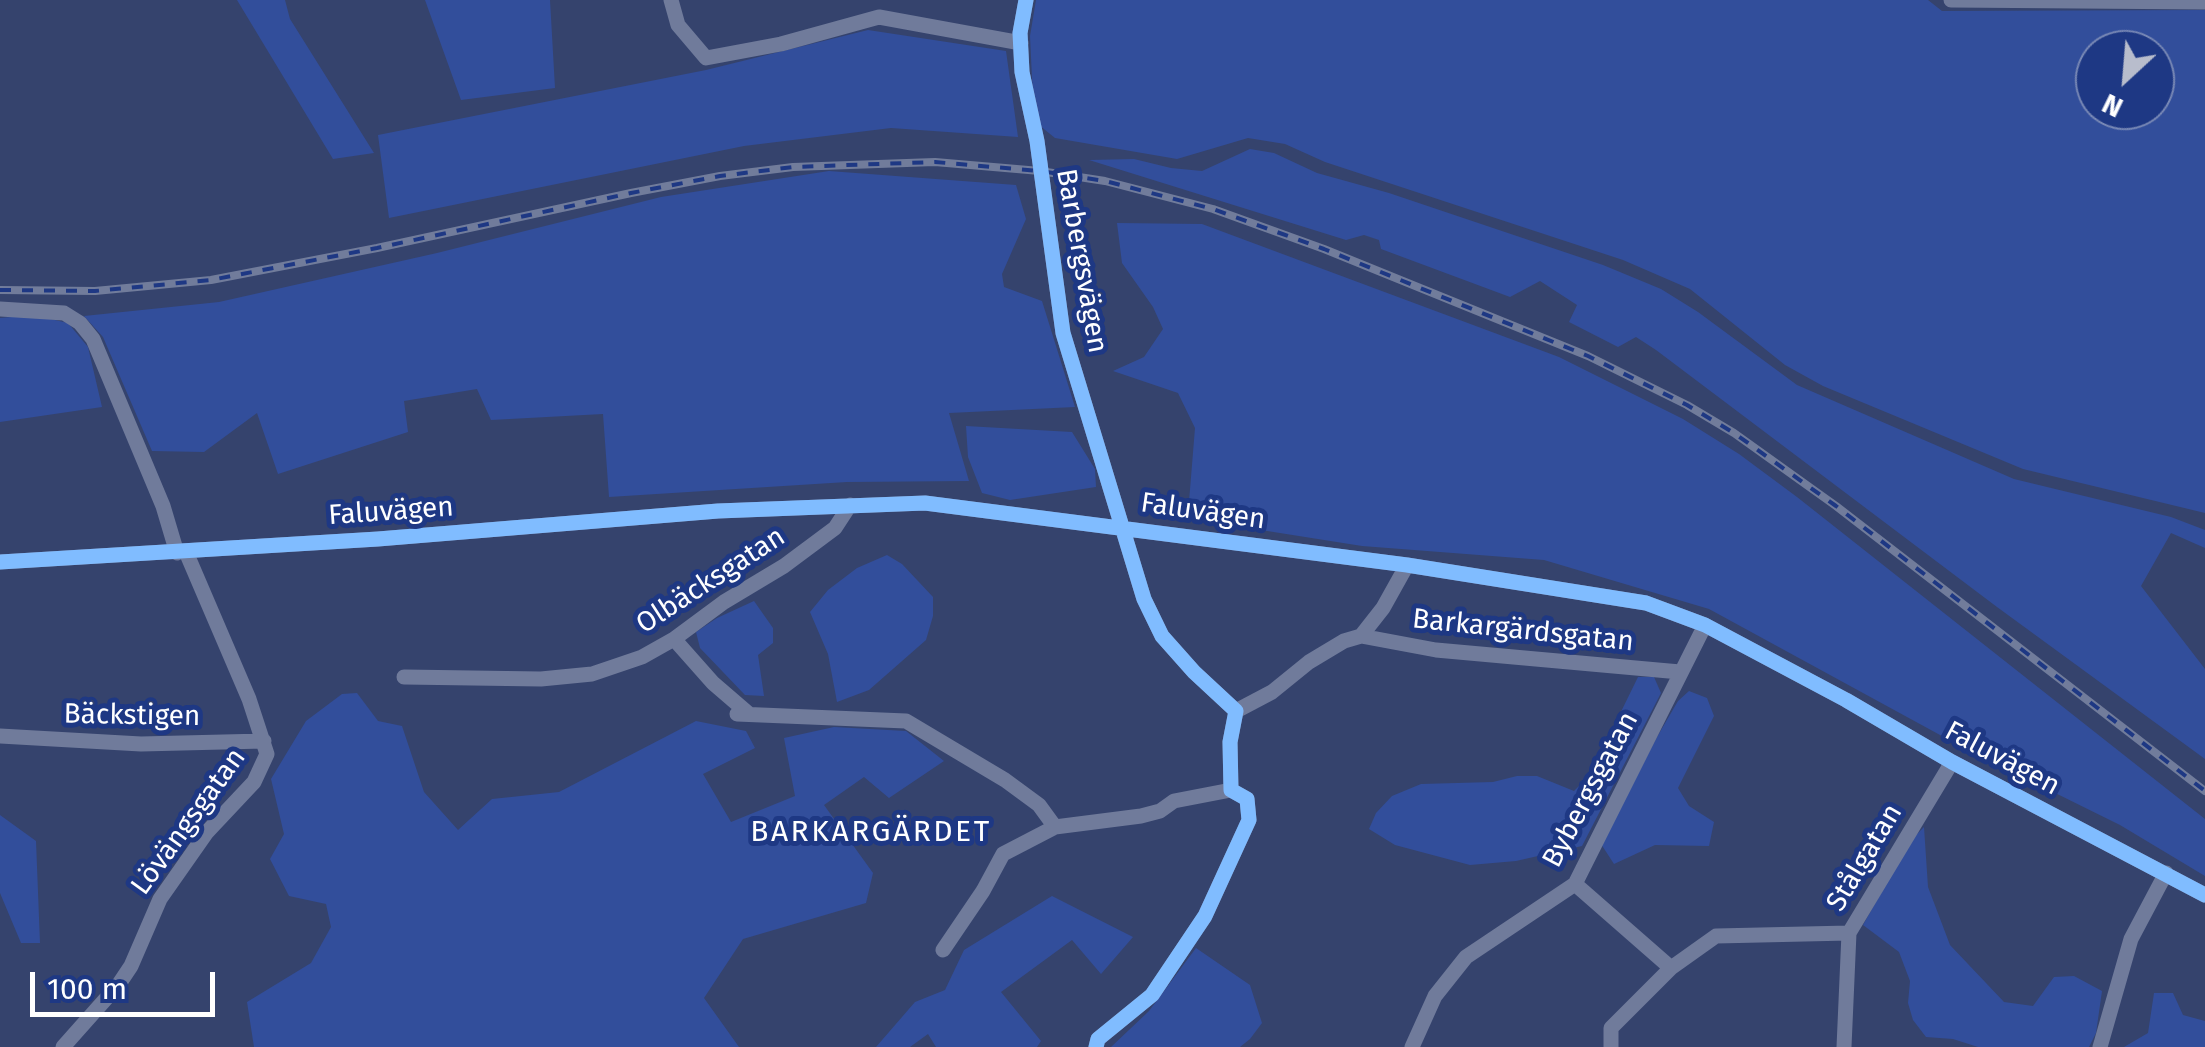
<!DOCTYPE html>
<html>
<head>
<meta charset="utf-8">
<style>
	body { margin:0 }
	#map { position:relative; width:2205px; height:1047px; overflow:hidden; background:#35436d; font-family:"Fira Sans",sans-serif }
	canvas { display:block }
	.north { position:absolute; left:2075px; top:30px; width:100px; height:100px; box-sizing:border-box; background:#1e3884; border:2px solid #7888b5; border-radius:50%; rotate:206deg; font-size:28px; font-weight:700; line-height:40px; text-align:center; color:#fff }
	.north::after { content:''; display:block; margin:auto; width:35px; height:45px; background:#b8bdcc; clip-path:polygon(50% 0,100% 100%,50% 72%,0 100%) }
	.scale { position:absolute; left:30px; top:972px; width:185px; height:45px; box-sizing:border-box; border:5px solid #fff; border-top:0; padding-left:12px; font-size:30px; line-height:35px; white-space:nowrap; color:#fff; -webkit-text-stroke:8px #1e3884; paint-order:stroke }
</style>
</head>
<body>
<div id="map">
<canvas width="2205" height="1047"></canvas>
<div class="north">N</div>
<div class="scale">100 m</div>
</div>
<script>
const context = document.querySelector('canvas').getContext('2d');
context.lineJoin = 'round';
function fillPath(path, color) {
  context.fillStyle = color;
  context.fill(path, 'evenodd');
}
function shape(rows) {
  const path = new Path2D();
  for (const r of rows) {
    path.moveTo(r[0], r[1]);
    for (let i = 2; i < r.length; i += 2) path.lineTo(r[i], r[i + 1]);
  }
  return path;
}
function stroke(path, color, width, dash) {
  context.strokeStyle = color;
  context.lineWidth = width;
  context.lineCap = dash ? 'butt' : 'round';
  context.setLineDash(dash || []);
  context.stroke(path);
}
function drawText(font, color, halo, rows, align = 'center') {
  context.font = font + ' "Fira Sans",sans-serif';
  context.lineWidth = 10;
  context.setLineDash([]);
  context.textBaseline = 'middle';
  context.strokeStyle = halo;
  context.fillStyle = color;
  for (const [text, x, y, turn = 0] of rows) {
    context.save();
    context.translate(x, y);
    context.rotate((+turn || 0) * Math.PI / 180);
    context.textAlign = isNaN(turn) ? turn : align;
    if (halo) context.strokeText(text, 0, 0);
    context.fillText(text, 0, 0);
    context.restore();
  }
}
const green = shape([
	[237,0,285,0,290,19,374,153,333,159],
	[425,0,550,0,555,88,461,100],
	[1036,0,1928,0,1942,11,2205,10,2205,513,2023,469,1823,386,1785,365,1690,289,1623,260,1325,162,1285,144,1248,138,1177,159,1055,138,1034,121,1030,36],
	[2095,50,2155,50,2155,110,2095,110],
	[868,30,1006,51,1018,137,891,128,744,146,389,218,378,135,706,70],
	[1250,149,1274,153,1317,173,1389,193,1603,265,1661,289,1698,312,1797,385,2014,479,2171,517,2205,530,2205,548,2171,533,2141,586,2205,669,2205,759,1997,607,1656,350,1636,337,1618,347,1569,322,1577,305,1540,281,1510,297,1381,249,1379,240,1364,235,1346,240,1089,160,1134,159,1171,168,1202,171],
	[829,171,1016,185,1026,219,1002,274,1004,287,1042,301,1075,407,949,413,969,481,847,482,609,497,603,414,491,420,477,389,404,401,408,432,278,474,257,413,204,452,152,451,103,337,84,316,219,302,437,253,661,197],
	[1117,223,1202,224,1559,357,1683,419,1739,454,1797,497,2205,819,2205,876,2120,825,1962,747,1709,609,1544,560,1362,546,1242,527,1188,514,1195,428,1178,393,1113,371,1144,357,1163,329,1153,307,1122,263],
	[33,315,68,323,88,347,102,407,0,422,0,318],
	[966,426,1072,432,1095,469,1096,487,1010,500,982,493,968,457],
	[887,555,902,564,933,597,933,616,926,640,869,690,837,702,828,654,810,612,828,590,857,568],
	[754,601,773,628,773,643,758,655,764,696,745,695,700,648,696,632,717,618],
	[1638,677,1654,677,1661,693,1582,846,1516,861,1470,865,1395,845,1369,829,1376,813,1392,796,1421,784,1493,782,1517,776,1537,776,1574,791,1590,775],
	[1689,691,1707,698,1714,716,1678,788,1689,806,1714,822,1709,846,1655,845,1614,864,1601,844,1657,737,1678,701],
	[357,693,378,721,402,726,424,792,458,830,492,799,559,792,696,721,746,731,755,748,703,774,731,822,795,796,784,738,834,727,906,731,944,761,889,798,864,777,824,805,873,873,866,903,743,939,704,998,739,1047,254,1047,247,1002,311,963,331,927,326,904,289,896,270,859,284,834,271,779,306,721,342,694],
	[0,815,36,841,40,943,21,943,0,893],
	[1924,827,1928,887,1950,945,2004,1002,2033,1006,2054,977,2074,976,2102,991,2096,1033,2089,1047,1978,1047,1953,1039,1926,1037,1913,1020,1908,1003,1910,981,1899,952,1863,925,1910,841],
	[1052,896,1133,937,1101,974,1072,940,1001,992,1041,1041,1037,1047,936,1047,928,1034,910,1047,876,1047,915,1002,945,990,964,950],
	[1196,948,1250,985,1262,1023,1250,1039,1240,1047,1111,1047,1149,1011],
	[2154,993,2173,993,2183,1015,2205,1021,2205,1047,2124,1047,2148,1033]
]);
const minor = shape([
	[671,0,678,25,706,58,781,44,879,17,1021,43],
	[1026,0,1020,33,1022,72,1037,141,1063,333,1144,599,1162,636,1194,672,1236,711,1230,742,1231,790,1247,799,1249,820,1205,916,1152,995,1098,1039,1096,1047],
	[1951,0,2205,2],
	[0,309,64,313,80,323,93,339,163,506,177,553],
	[0,562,378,539,718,511,925,503,1407,565,1646,603,1705,625,1846,700,1952,762,2205,895],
	[1361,636,1436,650,1680,672],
	[674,639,713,683,749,714],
	[404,677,541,679,592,674,642,657,674,639,724,602,784,566,835,528,850,505],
	[1236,711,1272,692,1309,662,1344,641,1361,636,1383,608,1407,565],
	[737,714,906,721,1005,780,1039,805,1055,827,1141,816,1160,811,1174,801,1231,790],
	[0,736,141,744,264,741],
	[1575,884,1671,968],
	[943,950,983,891,1003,854,1055,827],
	[63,1047,119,984,131,966,160,899,207,832,254,782,267,754,249,699,186,552],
	[1412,1047,1435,996,1466,957,1575,884,1705,625],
	[1611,1047,1611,1028,1671,968,1716,936,1849,933],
	[1844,1047,1849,933,1952,762],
	[2100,1047,2131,939,2166,873]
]);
const rail = shape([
	[0,290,95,291,211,280,377,248,631,193,720,176,793,167,935,162,1040,171,1105,181,1213,209,1324,249,1588,356,1687,405,1734,433,1836,506,2205,791]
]);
const cycleway = shape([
	[1026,0,1020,33,1022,72,1037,141,1063,333,1144,599,1162,636,1194,672,1236,711,1230,742,1231,790,1247,799,1249,820,1205,916,1152,995,1098,1039,1096,1047],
	[0,562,378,539,718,511,925,503,1407,565,1646,603,1705,625,1846,700,1952,762,2205,895]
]);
const streetNames = [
	["Barbergsvägen",1081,261,80],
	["Faluvägen",391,512,-4],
	["Faluvägen",1203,512,8],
	["Olbäcksgatan",711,581,-33],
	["Barkargärdsgatan",1523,631,6],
	["Bäckstigen",132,716,1],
	["Faluvägen",2002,759,28],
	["Bybergsgatan",1591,790,-62],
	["Lövängsgatan",189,822,-54],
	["Stålgatan",1865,858,-59]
];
const neighbourhoodNames = [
	["BARKARGÄRDET",871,833]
];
fillPath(green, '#324e9b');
stroke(minor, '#707b9b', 15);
stroke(rail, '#717c9b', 8);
stroke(rail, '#1e3884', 4, [11]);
stroke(cycleway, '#80bcff', 15);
drawText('28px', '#fff', '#1e3884', streetNames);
context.letterSpacing = '2.5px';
drawText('30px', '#fff', '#1e3884', neighbourhoodNames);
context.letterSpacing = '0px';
</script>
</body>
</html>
